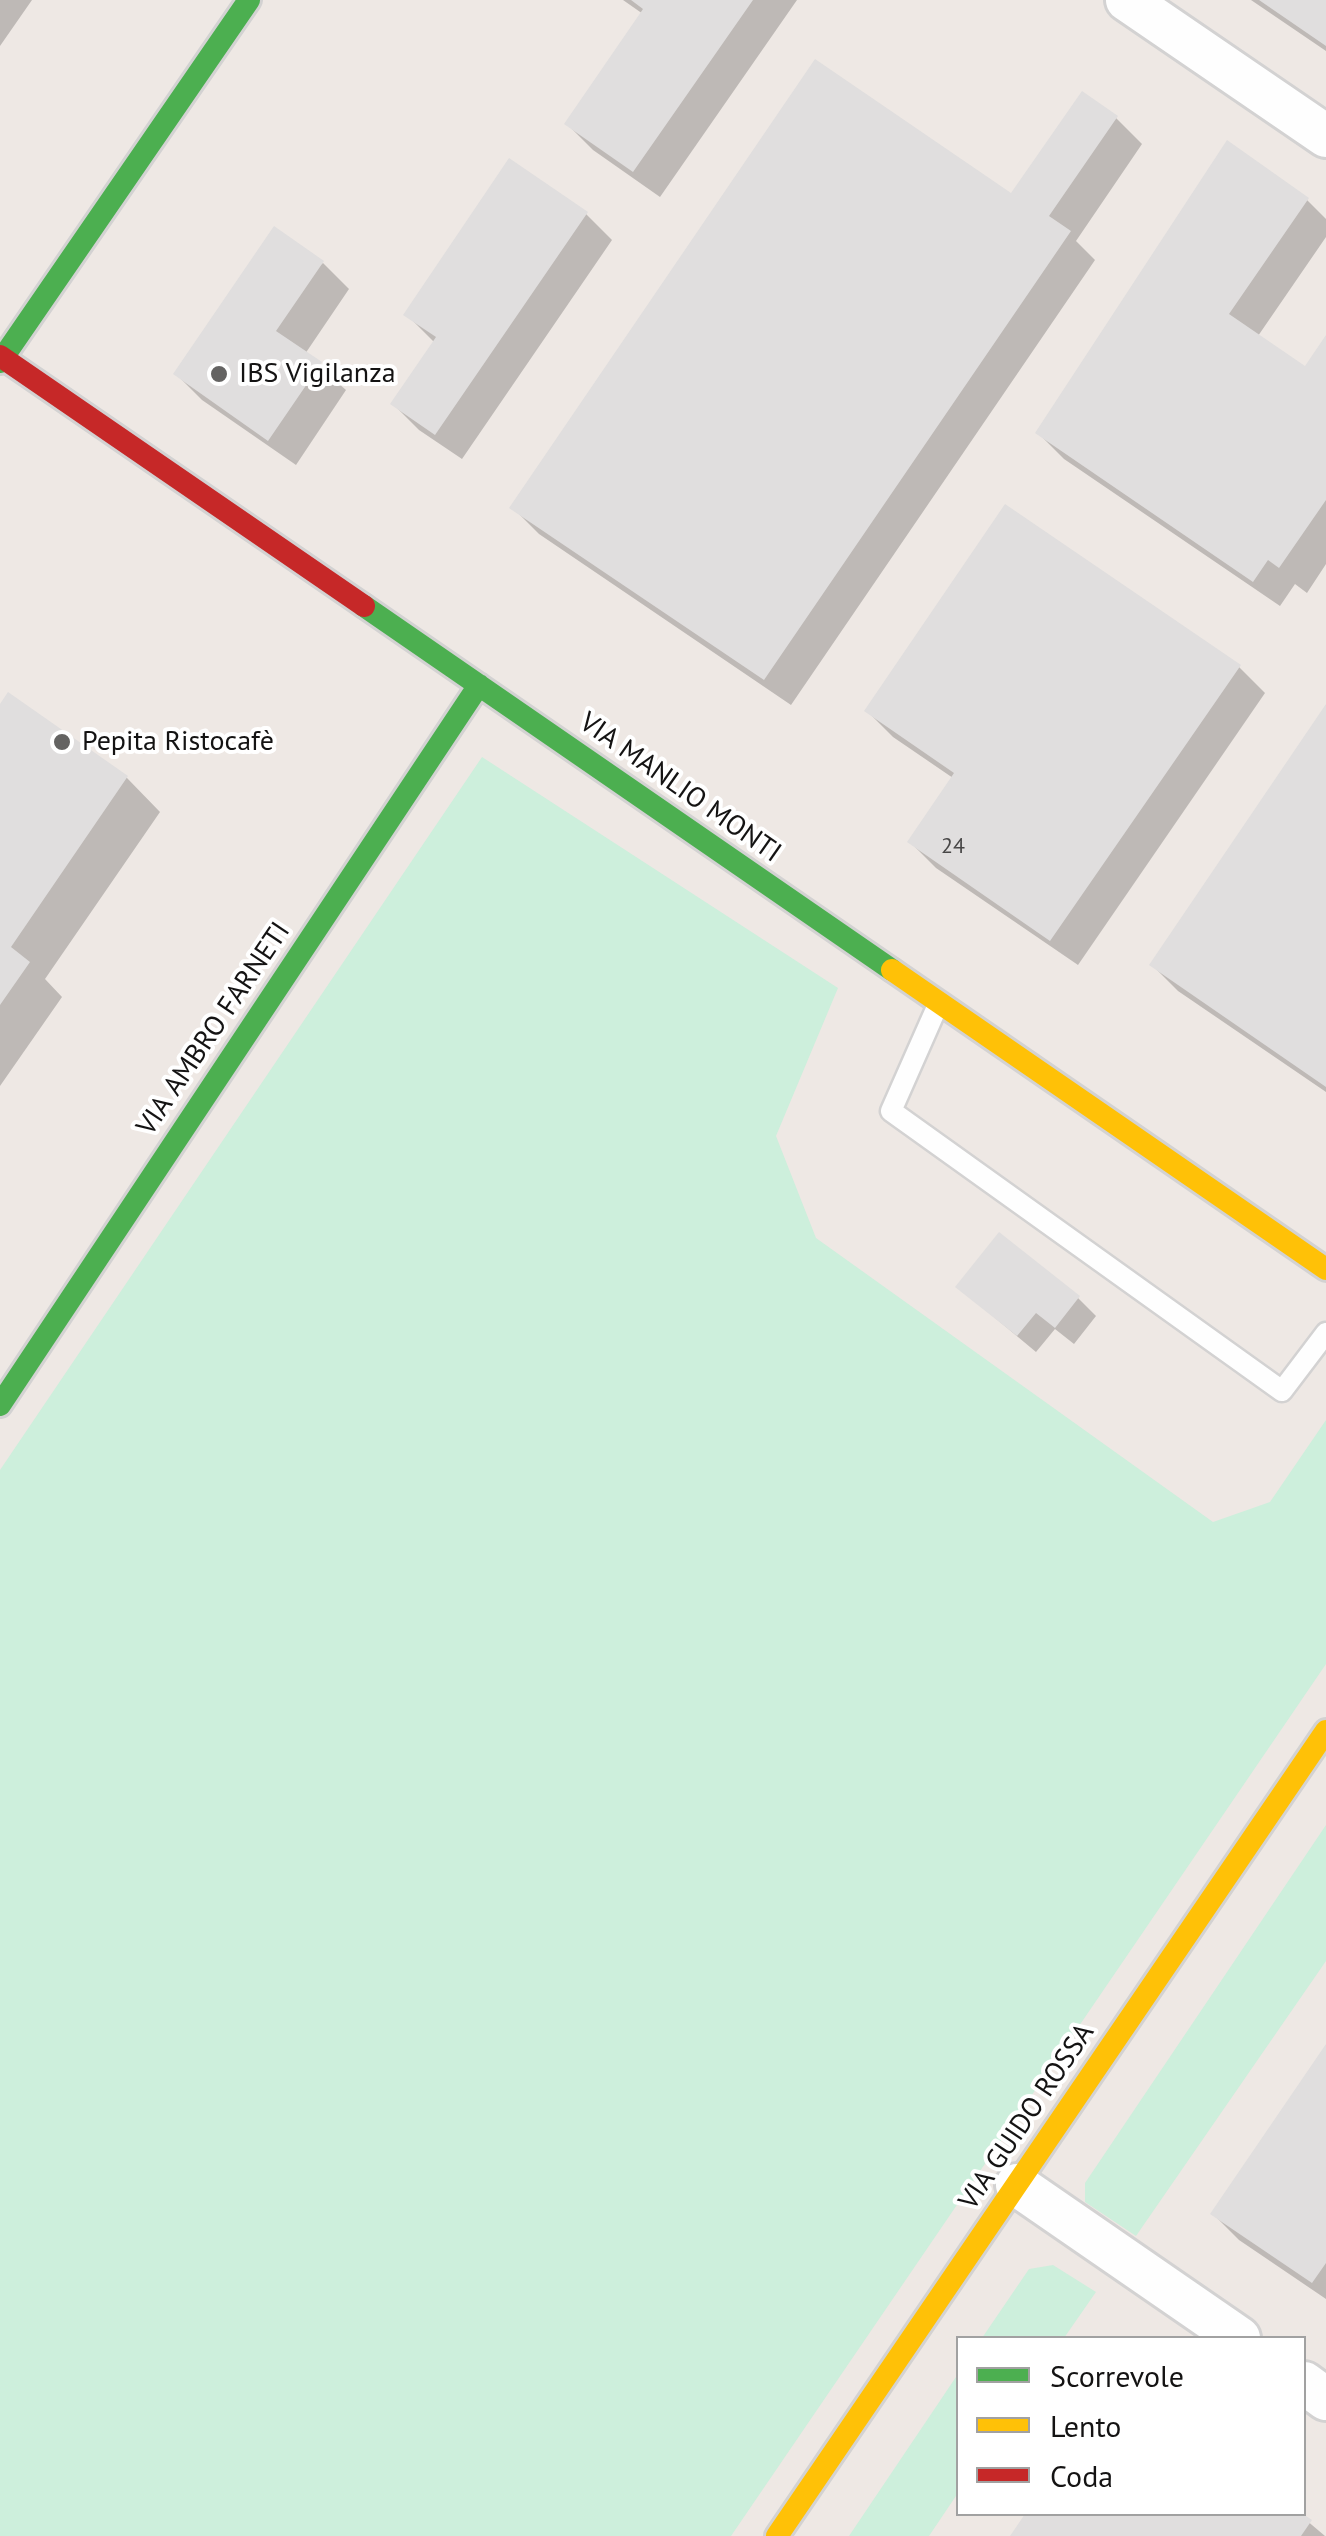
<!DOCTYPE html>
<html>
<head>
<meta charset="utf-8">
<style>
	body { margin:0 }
	#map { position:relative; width:1326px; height:2536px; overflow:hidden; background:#f9f7f6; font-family:"PT Sans",sans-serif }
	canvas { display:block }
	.legend { position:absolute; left:956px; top:2336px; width:350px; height:180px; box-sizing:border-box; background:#fff; border:2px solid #a1a1a1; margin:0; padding:12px 18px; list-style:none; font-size:30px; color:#141313 }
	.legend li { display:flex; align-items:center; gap:20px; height:50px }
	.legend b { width:50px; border:2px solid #a1a1a1 }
</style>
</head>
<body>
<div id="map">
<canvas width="1326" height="2536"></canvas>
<ul class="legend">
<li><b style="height:12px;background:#4caf50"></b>Scorrevole</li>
<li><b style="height:12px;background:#ffc107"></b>Lento</li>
<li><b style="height:12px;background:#c62828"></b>Coda</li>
</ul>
</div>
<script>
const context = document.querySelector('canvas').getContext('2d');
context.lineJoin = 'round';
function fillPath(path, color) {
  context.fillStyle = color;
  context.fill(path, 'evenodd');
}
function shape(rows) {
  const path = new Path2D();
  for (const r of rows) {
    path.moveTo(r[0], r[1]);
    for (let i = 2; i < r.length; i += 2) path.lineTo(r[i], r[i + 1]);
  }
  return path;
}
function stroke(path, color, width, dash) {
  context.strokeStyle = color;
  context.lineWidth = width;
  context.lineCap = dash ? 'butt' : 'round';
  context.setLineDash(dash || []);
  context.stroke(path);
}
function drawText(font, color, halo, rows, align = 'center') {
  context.font = font + ' "PT Sans",sans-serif';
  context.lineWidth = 8;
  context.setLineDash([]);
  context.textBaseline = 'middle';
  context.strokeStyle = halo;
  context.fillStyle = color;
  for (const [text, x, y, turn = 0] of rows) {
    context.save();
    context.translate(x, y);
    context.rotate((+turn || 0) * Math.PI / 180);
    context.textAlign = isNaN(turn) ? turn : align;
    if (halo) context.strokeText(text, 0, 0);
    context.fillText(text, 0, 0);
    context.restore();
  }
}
const built = shape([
	[0,0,1326,0,1326,2536,0,2536],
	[958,2338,1304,2338,1304,2514,958,2514]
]);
const green = shape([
	[482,757,838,988,776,1136,816,1238,1213,1522,1270,1502,1326,1420,1326,1664,731,2536,0,2536,0,1470],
	[1326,1825,1326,1961,1136,2236,1085,2202,1085,2183],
	[1053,2265,1096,2292,1064,2338,982,2338,1029,2269],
	[958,2374,958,2493,929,2536,849,2536]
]);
const shadow = shape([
	[0,0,32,0,0,46],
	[623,0,797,0,660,197,593,150,567,124,643,14],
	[1251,0,1326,0,1326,51],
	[1116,118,1142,144,1076,241,1095,260,791,705,539,534,513,508,1012,197],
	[1307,200,1326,219,1326,237,1258,336,1306,369,1326,340,1326,564,1307,593,1295,584,1280,606,1064,459,1038,433],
	[586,214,612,240,462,459,419,430,393,404,435,343,406,314],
	[323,263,349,289,305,354,346,390,296,465,202,400,176,374],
	[1239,667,1265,693,1078,965,936,868,910,842,953,778,893,737,867,711],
	[9,696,127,778,160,812,45,979,62,997,0,1086,0,708],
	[1326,709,1326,1092,1178,991,1152,965],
	[958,1287,1078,1298,1096,1316,1074,1344,1055,1329,1036,1352],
	[1326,2049,1326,2299,1239,2240,1213,2214],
	[1028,2514,1299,2514,1325,2536,1013,2536]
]);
const building = shape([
	[631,0,753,0,633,172,564,124,643,9],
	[1259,0,1326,0,1326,46],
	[815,59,1011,193,1082,91,1118,116,1049,216,1071,231,764,680,509,508],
	[1227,140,1309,198,1229,314,1305,366,1326,335,1326,500,1279,568,1268,560,1253,582,1035,433],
	[509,158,588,212,435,435,390,404,436,337,403,315],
	[274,226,324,261,276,331,322,362,268,441,173,374],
	[1005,504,1241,665,1050,941,907,842,954,773,864,711],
	[8,692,128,776,11,947,30,962,0,1005,0,704],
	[1326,704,1326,1087,1149,965],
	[999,1232,1080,1296,1055,1328,1036,1313,1017,1336,955,1287],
	[1326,2044,1326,2263,1312,2283,1210,2214],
	[1025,2514,1303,2514,1312,2520,1301,2536,1010,2536]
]);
const lane = shape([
	[937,1007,891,1111,1282,1391,1326,1333]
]);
const street = shape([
	[1127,0,1326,136],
	[1017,2185,1239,2338],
	[1304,2383,1326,2399]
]);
const fast = shape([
	[0,362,249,0],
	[364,606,892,970],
	[0,1405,479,685]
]);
const slow = shape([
	[892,970,1326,1269],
	[777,2536,1326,1731]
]);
const jam = shape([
	[0,356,364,606]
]);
const markers = [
	[219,374,10,"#646362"],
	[62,742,10,"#646362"]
];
const numberNames = [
	["24",953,847]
];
const poiNames = [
	["IBS Vigilanza",239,374],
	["Pepita Ristocafè",82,742]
];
const streetNames = [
	["VIA MANLIO MONTI",680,788,35],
	["VIA AMBRO FARNETI",214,1029,-56],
	["VIA GUIDO ROSSA",1027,2117,-56]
];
fillPath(built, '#eee8e4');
fillPath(green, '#cdefdc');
fillPath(shadow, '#0003');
fillPath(building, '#e0dede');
stroke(lane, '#d3d2d2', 25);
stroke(street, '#d3d2d2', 48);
stroke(fast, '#d3d2d2', 28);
stroke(slow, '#d3d2d2', 28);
stroke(jam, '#d3d2d2', 28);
stroke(lane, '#fefefe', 20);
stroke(street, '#fefefe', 42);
stroke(fast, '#4caf50', 22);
stroke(slow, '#ffc107', 22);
stroke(jam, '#c62828', 22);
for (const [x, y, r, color] of markers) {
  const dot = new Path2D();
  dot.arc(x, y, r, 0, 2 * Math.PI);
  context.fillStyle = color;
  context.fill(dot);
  stroke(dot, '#fff', 4);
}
drawText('22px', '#484747', null, numberNames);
drawText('28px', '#141313', '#fff', poiNames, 'left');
drawText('28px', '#141313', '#fff', streetNames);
</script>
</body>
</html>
